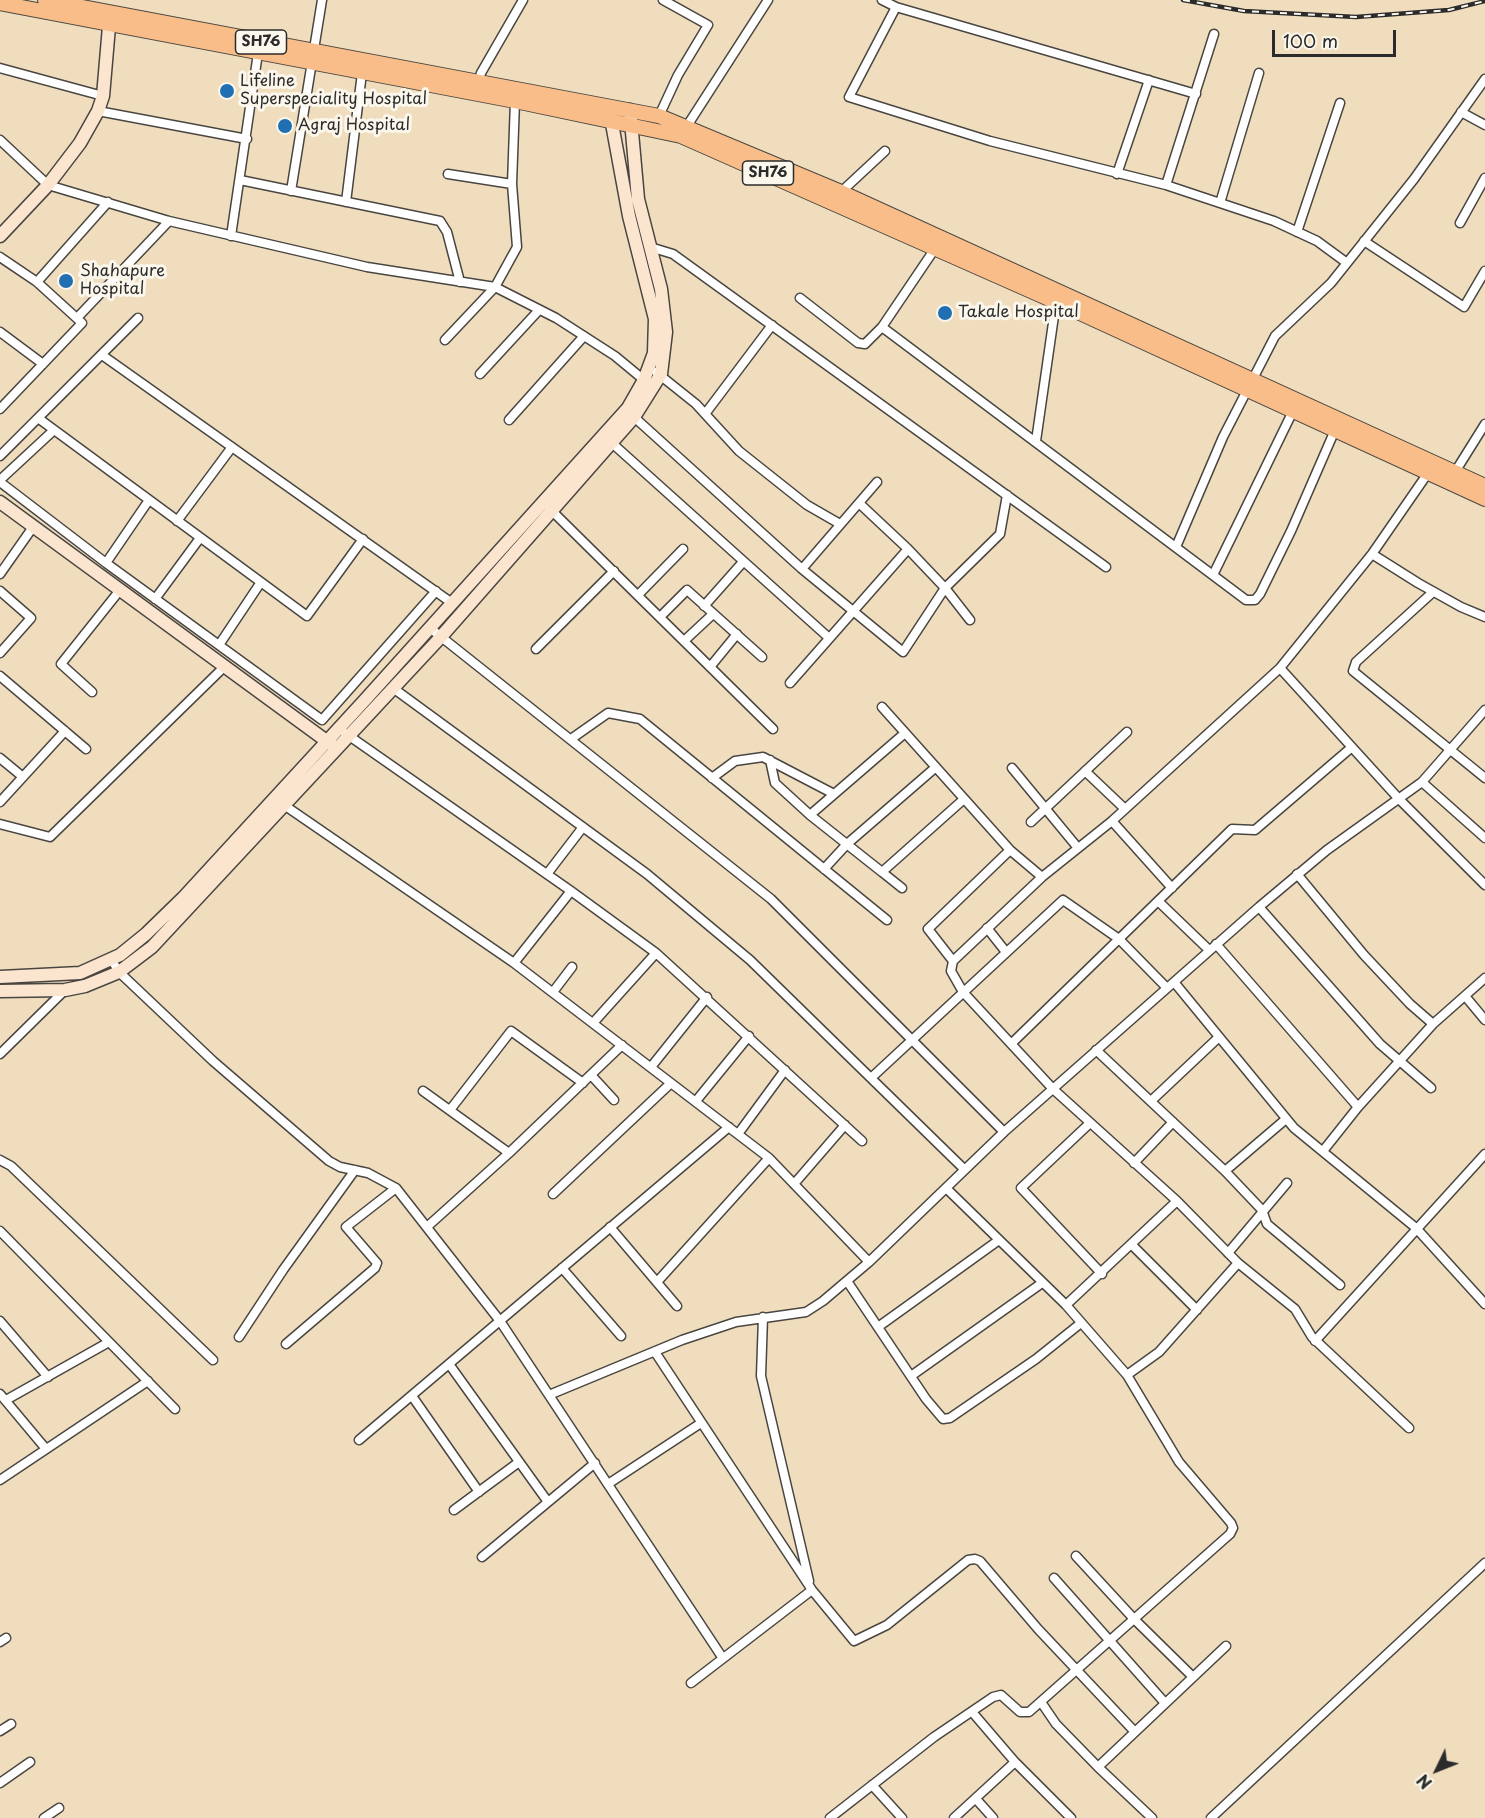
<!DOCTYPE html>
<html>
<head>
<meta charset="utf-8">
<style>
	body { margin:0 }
	#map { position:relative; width:1485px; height:1818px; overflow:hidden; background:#f0ddbe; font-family:"Playpen Sans",sans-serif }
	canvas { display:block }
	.north { position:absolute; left:1407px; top:1740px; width:60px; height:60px; -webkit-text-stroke:4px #fbf7ec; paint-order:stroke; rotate:227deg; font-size:16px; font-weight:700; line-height:24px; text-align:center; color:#2b2b2b }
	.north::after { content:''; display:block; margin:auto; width:21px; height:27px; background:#2b2b2b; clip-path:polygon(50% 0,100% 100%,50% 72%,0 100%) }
	.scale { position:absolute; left:1272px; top:30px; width:124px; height:27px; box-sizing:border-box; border:3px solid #2b2b2b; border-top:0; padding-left:8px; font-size:18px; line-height:21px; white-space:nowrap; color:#2b2b2b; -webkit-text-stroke:4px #fbf7ec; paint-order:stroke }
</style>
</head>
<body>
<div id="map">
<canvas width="1485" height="1818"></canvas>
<div class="north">N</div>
<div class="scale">100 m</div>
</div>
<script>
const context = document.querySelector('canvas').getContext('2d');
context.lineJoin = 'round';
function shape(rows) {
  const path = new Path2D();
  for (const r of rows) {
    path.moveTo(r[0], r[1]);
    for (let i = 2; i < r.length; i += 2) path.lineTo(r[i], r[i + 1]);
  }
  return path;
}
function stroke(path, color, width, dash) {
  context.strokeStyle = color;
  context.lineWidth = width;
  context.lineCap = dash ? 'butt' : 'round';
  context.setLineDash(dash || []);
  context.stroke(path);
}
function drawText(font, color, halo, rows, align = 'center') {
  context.font = font + ' "Playpen Sans",sans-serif';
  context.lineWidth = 6;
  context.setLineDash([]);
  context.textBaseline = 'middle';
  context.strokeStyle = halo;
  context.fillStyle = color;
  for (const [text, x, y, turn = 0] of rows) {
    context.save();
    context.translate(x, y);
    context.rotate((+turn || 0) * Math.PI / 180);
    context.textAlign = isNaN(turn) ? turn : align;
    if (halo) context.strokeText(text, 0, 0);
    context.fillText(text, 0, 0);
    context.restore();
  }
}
const street = shape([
	[882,0,896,7,849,97,990,141,1166,185,1274,221,1317,241,1347,263],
	[896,7,1196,94],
	[0,68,103,96],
	[478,83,481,73,523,0],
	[98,111,247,139],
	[1461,112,1485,125],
	[659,116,678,75,708,25,663,0],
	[687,126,768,0],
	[0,140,48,185,169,221,367,267,495,287,556,318,615,356,644,380],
	[448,174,512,184],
	[1117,174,1149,80],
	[240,180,440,221,447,232,460,282],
	[1166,185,1214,34],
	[291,191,322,0],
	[841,192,885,151],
	[346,202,362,73],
	[1220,203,1259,73],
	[1460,223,1485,178],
	[1297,232,1340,103],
	[231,236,258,53],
	[1364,241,1464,307,1485,271],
	[650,247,673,254,1106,567],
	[0,257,37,282,82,323,0,409],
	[37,282,108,202],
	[800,298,858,343,865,344,882,327,934,250],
	[77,318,169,221],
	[882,327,1246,600,1255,600,1260,594,1291,531,1335,430],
	[0,332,43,364],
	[445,340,495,287,517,247,512,184,515,101],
	[102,355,452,603],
	[656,372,696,404,739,451,807,505,840,524],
	[480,374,539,310],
	[705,414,772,325],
	[634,417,802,569,903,652,945,588,1000,534,1007,495],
	[38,418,307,616,363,539],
	[509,420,584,336],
	[1036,441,1056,302],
	[613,444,828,637],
	[0,456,138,318],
	[1455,472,1485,424],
	[0,480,54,430],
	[0,482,106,563,322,720,436,591],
	[860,504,908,549,945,588,970,620],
	[549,508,773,729],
	[177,521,232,447],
	[1176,547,1223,437,1275,336,1331,283,1414,179,1485,79],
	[1372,554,1418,583,1461,607,1485,617],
	[106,563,149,500],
	[802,569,877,482],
	[0,574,33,527],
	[1213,575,1293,411],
	[0,591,31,618,0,653],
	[1433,592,1356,662,1353,671,1485,778],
	[638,595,683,549],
	[155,599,200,538],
	[704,606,743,562],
	[660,617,687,590,762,657],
	[430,628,771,899,1004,1132],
	[684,641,713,614],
	[219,645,261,582],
	[536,649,614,571],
	[710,667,737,634],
	[1280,668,1399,799,1485,885],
	[0,676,86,749],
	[790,683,908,549],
	[393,688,647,874,750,960,964,1169],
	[92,692,61,664,120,590],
	[882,707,1010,850,1042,877],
	[345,733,571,891,656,953,862,1141],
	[905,733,810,815,882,872,964,799],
	[571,739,608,713,640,719,887,920],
	[0,758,23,777],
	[770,760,775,783,810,815],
	[1012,768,1078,848],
	[1085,771,1125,809],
	[712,778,735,761,763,757,834,794],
	[1422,782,1485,838],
	[0,802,65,731],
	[284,805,514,963,769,1158,869,1262],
	[1112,821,1172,888],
	[1031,822,1127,732],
	[0,824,50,837,224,667],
	[824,869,847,844,936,767],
	[882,872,902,888],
	[547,874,583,827],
	[1297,874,1364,955,1410,1004,1433,1024],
	[1158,901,1209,950],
	[1259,907,1380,1044,1431,1088],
	[987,928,1006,952],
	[1216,944,1358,1107],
	[111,959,119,972,213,1061,329,1161,340,1167,368,1173,396,1188,500,1321,722,1657],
	[953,961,928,929,1010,850],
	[514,963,571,891],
	[1174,982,1294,1128,1416,1228,1485,1304],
	[553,992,572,967],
	[1465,996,1485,1020],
	[593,1023,656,953],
	[1011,1044,1232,829,1255,830,1352,747],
	[1096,1050,1225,1171,1262,1210,1267,1224,1340,1285],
	[0,1054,65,990],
	[651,1067,707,997],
	[591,1075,614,1100],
	[871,1078,1063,900,1119,939,1167,988],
	[423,1091,509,1153,622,1045],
	[696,1101,749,1036],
	[1151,1101,1219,1037],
	[450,1110,511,1031,583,1083],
	[1090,1123,1021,1188,1102,1274],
	[738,1134,785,1070],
	[1323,1151,1358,1107,1433,1024,1485,978],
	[0,1160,11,1166,213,1360],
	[1134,1163,1173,1122],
	[1225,1171,1286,1119],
	[794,1184,845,1125],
	[946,1188,1066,1305,1127,1375,1159,1352,1238,1263],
	[553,1194,671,1083],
	[428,1226,509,1153],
	[610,1227,677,1306],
	[0,1231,175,1409],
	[1132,1245,1197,1310],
	[1228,1253,1287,1183],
	[562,1268,621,1336],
	[847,1281,926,1399,943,1419,950,1418,1036,1359,1081,1323],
	[657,1282,769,1158],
	[1066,1305,1177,1201],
	[763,1317,761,1376,809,1581],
	[0,1321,48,1377],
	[878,1327,999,1240],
	[239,1337,283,1270,355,1170],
	[1315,1341,1485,1154],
	[286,1344,375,1268,377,1263,346,1227,396,1188],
	[655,1352,812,1590,854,1641,887,1625,968,1560,975,1559,980,1561,1038,1629,1135,1732],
	[449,1364,548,1502],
	[911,1376,1042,1283],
	[0,1394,46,1449],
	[549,1395,682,1340,736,1322,806,1312,823,1301,869,1262,1004,1132,1259,907,1327,850,1422,782,1485,710],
	[412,1396,479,1492],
	[6,1400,109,1342],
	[1409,1428,1312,1337,1295,1309,1238,1263,1177,1201,1053,1089,963,992,951,971,953,961,1042,877,1112,821,1280,668,1372,554,1428,473],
	[359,1440,729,1127],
	[0,1480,148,1381],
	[608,1484,701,1423],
	[454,1510,519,1462],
	[1076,1556,1134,1619,1193,1677],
	[482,1557,595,1463],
	[1054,1578,1165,1703],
	[0,1642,6,1638],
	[691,1683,812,1590],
	[1041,1702,1056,1724,1098,1767,1152,1818],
	[973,1713,1015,1762,1071,1818],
	[0,1731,11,1724],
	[1098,1767,1226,1646],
	[0,1783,30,1762],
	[872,1785,902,1818],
	[976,1799,993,1818],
	[44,1818,59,1808],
	[830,1818,934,1737,993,1697,1001,1695,1020,1712,1029,1712,1230,1534,1233,1528,1231,1523,1179,1462,1127,1375],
	[954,1818,1015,1762],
	[1211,1818,1485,1563]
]);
const secondary = shape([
	[0,236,48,185,80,143,98,111,103,96,110,15],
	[0,502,332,745],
	[0,977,80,973,120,955,146,934,183,898,364,701,628,408,644,380,654,353,655,319,629,216,610,113],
	[0,991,65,990,85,986,119,972,152,947,439,639,634,417,661,374,666,332,661,289,638,199,630,110]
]);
const primary = shape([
	[45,0,659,116,841,192,1485,486],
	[0,3,515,101,681,136,1056,302,1485,499]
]);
const rail = shape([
	[1183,0,1244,11,1356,17,1449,10,1485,1]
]);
const markers = [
	[227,91,8,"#1f6fb2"],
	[285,126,8,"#1f6fb2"],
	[66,281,8,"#1f6fb2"],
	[945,313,8,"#1f6fb2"]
];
const shields = [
	[261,42,51],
	[768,173,51]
];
const shieldNames = [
	["SH76",261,42],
	["SH76",768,173]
];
const poiNames = [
	["Lifeline",240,82],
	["Superspeciality Hospital",240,100],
	["Agraj Hospital",298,126],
	["Shahapure",80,272],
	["Hospital",80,290],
	["Takale Hospital",958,313]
];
stroke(street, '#494641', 11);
stroke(secondary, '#494641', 15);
stroke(primary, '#494641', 16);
stroke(street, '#fff', 8);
stroke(secondary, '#fce5cf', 12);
stroke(primary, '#f8bd88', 14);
stroke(rail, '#2b2b2b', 4.5);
stroke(rail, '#fbf7ec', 2, [7]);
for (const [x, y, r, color] of markers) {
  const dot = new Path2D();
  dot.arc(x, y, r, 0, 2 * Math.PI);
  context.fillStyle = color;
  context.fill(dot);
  stroke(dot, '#fbf7ec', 2);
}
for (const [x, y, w] of shields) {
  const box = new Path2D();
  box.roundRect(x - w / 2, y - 12, w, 24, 4.5);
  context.fillStyle = '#fbf7ec';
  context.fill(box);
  stroke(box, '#2b2b2b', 1.5);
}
drawText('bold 15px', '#2b2b2b', null, shieldNames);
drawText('16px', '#2b2b2b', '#fbf7ec', poiNames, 'left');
</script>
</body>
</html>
